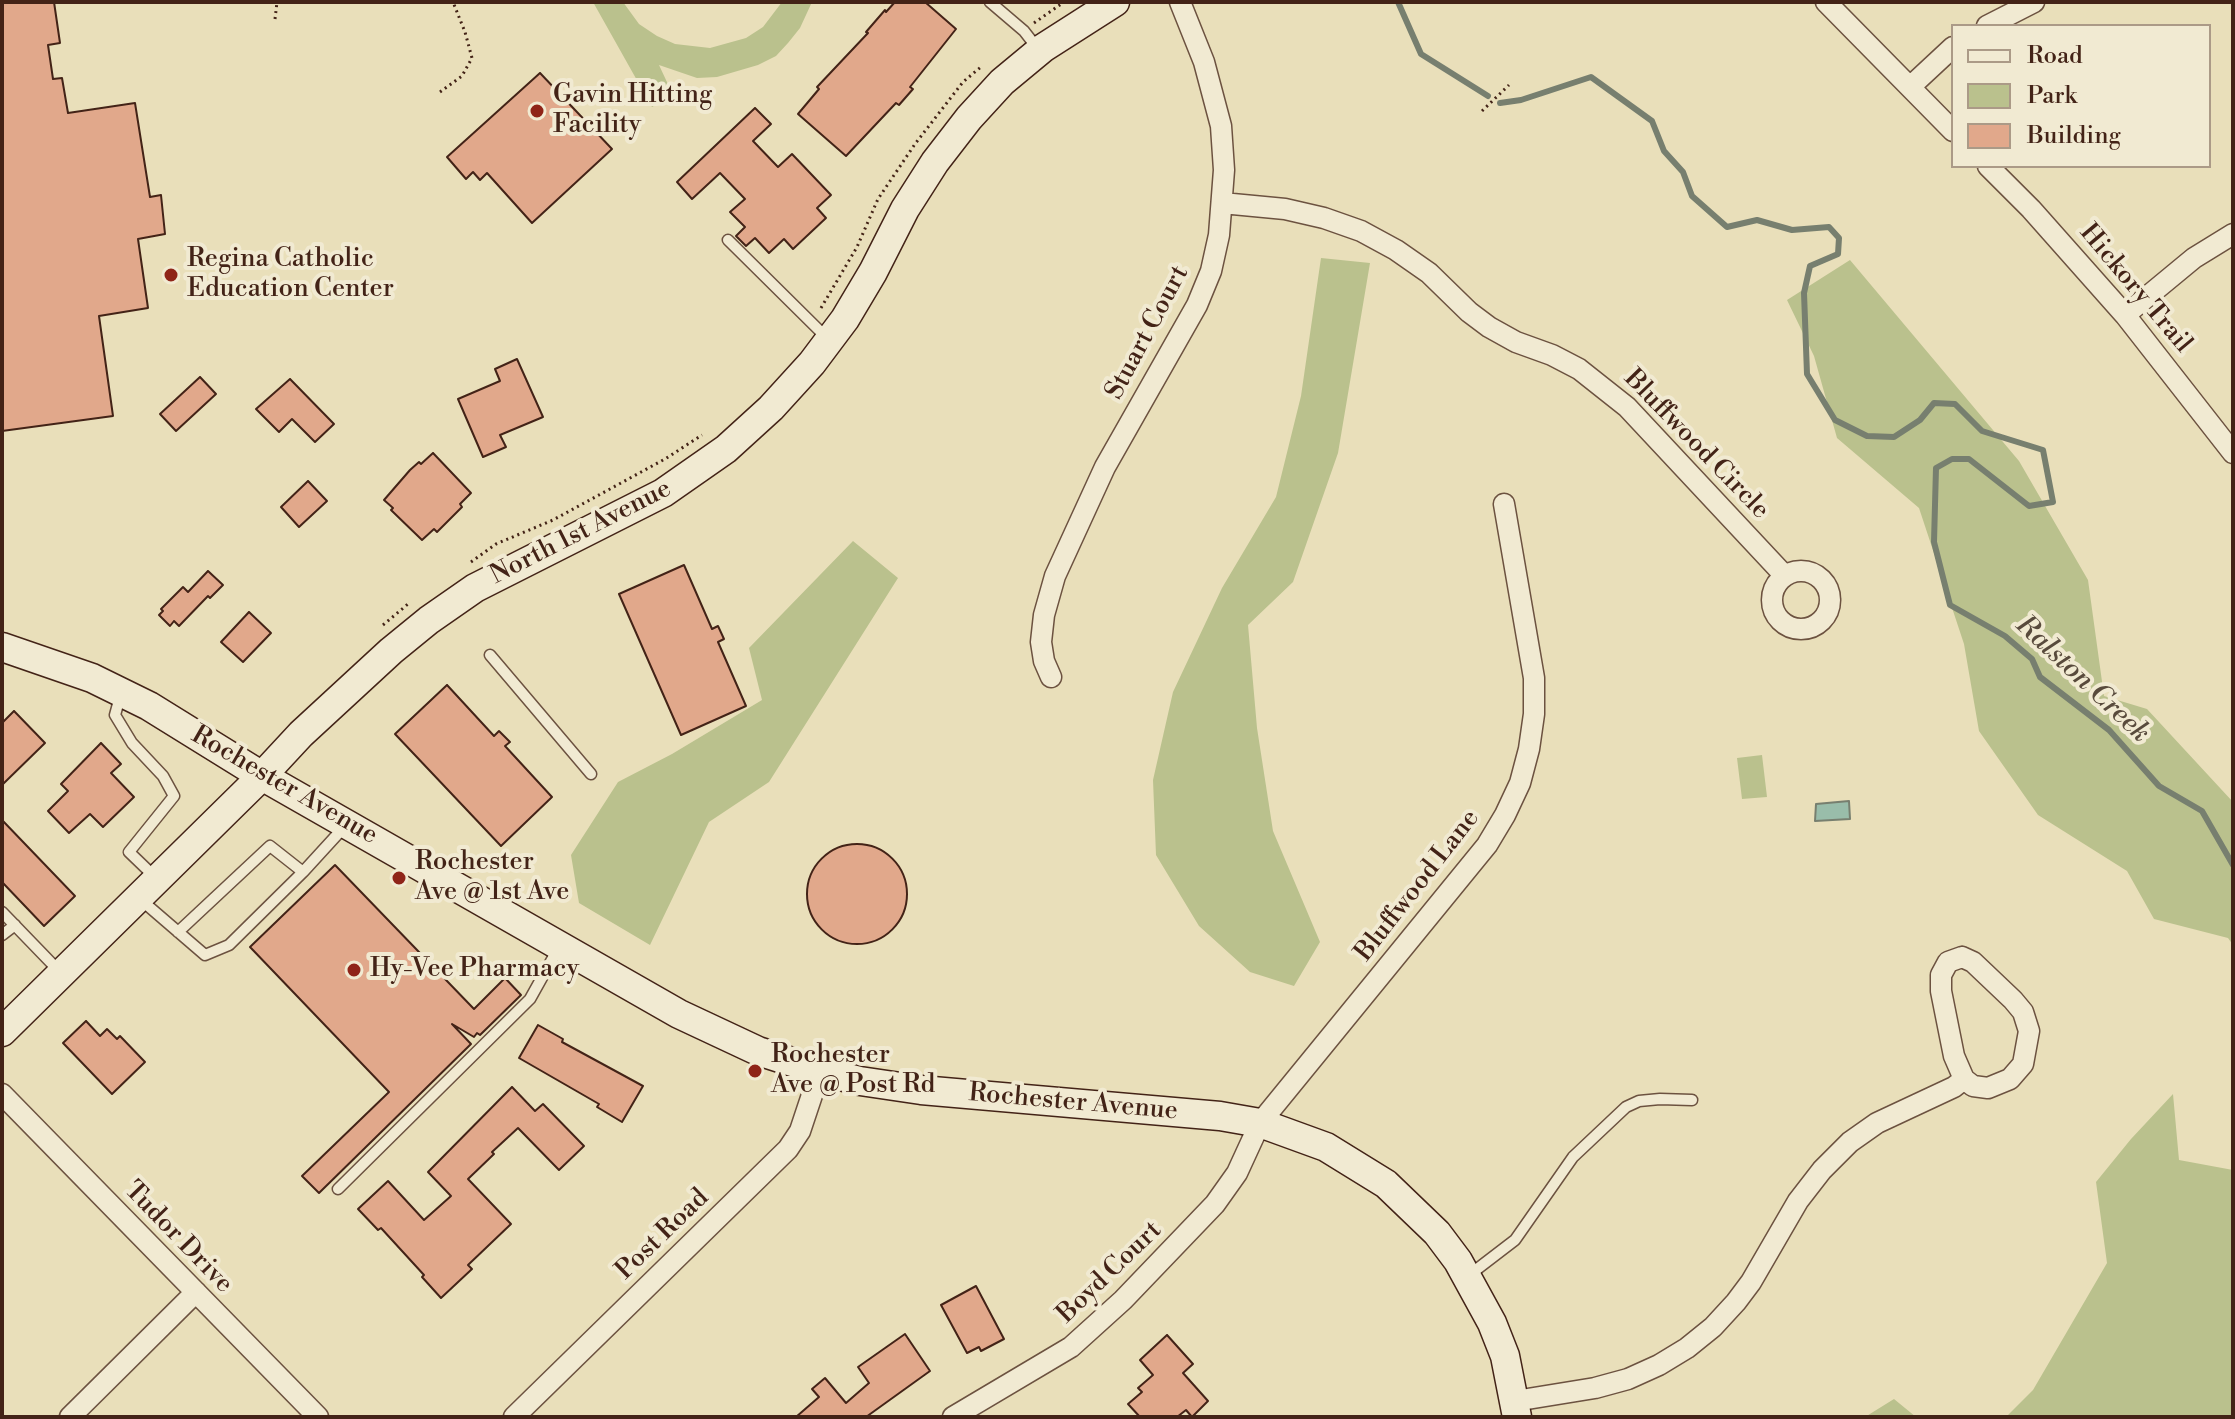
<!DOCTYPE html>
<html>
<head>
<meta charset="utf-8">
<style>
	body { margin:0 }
	#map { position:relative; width:2235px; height:1419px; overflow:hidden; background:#e9dfba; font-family:"Libre Bodoni",serif }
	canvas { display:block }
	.frame { position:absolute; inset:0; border:4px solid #432317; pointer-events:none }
	.legend { position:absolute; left:1951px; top:24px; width:260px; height:144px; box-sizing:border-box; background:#f1ead2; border:2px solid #ab9a87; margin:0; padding:10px 14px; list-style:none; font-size:24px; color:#432317 }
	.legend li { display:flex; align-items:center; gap:16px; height:40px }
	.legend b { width:40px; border:2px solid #ab9a87 }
</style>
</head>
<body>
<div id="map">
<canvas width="2235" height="1419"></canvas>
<div class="frame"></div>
<ul class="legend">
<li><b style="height:10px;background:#f1ead2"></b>Road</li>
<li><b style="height:22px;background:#bac18d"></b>Park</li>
<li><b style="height:22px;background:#e1a88b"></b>Building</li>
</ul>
</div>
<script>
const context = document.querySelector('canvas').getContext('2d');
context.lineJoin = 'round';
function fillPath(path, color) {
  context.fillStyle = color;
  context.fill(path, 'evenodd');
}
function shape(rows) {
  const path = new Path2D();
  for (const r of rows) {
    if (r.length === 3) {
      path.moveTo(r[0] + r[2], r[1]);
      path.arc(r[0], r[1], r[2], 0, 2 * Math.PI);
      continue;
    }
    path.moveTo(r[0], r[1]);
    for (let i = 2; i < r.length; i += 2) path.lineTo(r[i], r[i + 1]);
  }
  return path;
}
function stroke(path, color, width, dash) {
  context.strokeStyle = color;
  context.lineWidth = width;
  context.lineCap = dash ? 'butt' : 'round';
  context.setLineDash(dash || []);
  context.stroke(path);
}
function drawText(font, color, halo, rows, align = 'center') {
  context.font = font + ' "Libre Bodoni",serif';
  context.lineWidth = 8;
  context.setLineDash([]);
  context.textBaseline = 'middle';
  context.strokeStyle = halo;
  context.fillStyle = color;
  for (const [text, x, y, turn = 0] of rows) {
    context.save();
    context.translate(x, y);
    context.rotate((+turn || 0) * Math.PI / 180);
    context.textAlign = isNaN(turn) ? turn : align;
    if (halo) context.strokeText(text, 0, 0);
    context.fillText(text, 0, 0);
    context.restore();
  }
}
const green = shape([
	[593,2,623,2,639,24,657,36,675,44,710,48,746,38,763,27,782,2,812,2,800,28,788,43,776,56,758,65,717,77,697,78,659,65,673,95,652,107],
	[1321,258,1370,263,1338,453,1293,582,1248,625,1257,728,1273,831,1320,942,1294,986,1250,972,1199,926,1156,855,1153,780,1173,692,1222,588,1276,497,1301,396],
	[1850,260,2019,461,2088,580,2104,696,2147,709,2233,802,2233,945,2228,938,2154,919,2127,871,2038,815,1979,731,1964,644,1919,508,1837,438,1814,356,1787,300],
	[853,541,898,578,769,782,709,822,650,945,579,903,571,855,618,782,672,754,762,700,749,648],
	[1762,755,1767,797,1742,799,1737,758],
	[2173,1094,2179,1160,2233,1170,2233,1417,2006,1417,2033,1390,2107,1263,2096,1182,2131,1139],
	[1894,1399,1916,1417,1865,1417]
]);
const water = shape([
	[1849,801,1850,819,1815,821,1816,804,1849,801]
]);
const stream = shape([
	[1398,2,1421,54,1488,96],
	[1500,103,1521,100,1591,77,1652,121,1664,151,1683,172,1692,196,1727,227,1757,220,1792,230,1829,227,1839,238,1838,254,1810,266,1804,293,1807,374,1835,420,1867,436,1894,437,1920,420,1934,403,1955,404,1982,431,2043,450,2053,502,2029,506,1969,459,1952,459,1936,468,1934,542,1950,605,2005,636,2032,659,2040,677,2109,730,2159,786,2202,811,2233,865]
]);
const building = shape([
	[2,2,54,2,60,43,48,45,53,79,62,78,68,113,135,103,150,197,161,195,165,234,138,239,148,308,99,316,113,416,2,431,2,2],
	[895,2,925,2,956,29,910,87,913,89,899,105,896,103,846,156,798,114,819,89,817,87,868,33,866,32,885,10,886,12,895,2],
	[540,73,612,149,532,223,487,173,480,180,473,172,466,179,447,157,540,73],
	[755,108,771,124,753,141,778,167,792,154,831,195,817,208,826,218,793,249,784,239,769,253,755,238,746,246,736,236,745,227,730,212,745,199,720,173,692,199,677,182,755,108],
	[517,359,543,417,500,435,506,447,483,457,458,399,500,381,495,369,517,359],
	[200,377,216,394,176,431,160,414,200,377],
	[290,379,334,424,315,442,292,419,279,432,256,409,290,379],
	[433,453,471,493,460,504,462,507,437,532,434,529,422,540,391,510,393,508,384,500,410,470,419,462,421,464,433,453],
	[308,481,327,501,299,527,281,507,308,481],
	[684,565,712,629,718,626,724,639,718,642,746,706,681,735,619,594,684,565],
	[208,571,223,585,210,598,208,596,179,626,174,621,170,626,159,615,163,611,161,609,183,587,188,592,208,571],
	[249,612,271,633,243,662,221,642,249,612],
	[447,685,494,736,499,731,510,742,505,746,552,797,501,846,395,734,447,685],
	[14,711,45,743,2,785,2,723,14,711],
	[101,743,121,764,111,773,134,797,103,827,90,814,69,833,48,811,68,791,61,784,101,743],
	[2,820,75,896,44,926,2,882,2,820],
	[857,894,50],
	[335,865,474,1009,505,978,521,995,480,1035,477,1033,474,1037,452,1024,471,1044,319,1193,302,1176,389,1092,250,947,335,865],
	[86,1021,100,1036,107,1029,117,1039,120,1036,145,1062,112,1094,63,1043,86,1021],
	[538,1025,563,1039,562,1042,643,1086,622,1122,597,1107,599,1104,519,1058,538,1025],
	[512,1087,535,1111,543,1104,584,1146,559,1170,518,1128,492,1152,494,1154,468,1179,511,1224,468,1265,472,1269,441,1298,422,1277,424,1275,381,1228,378,1230,358,1209,388,1181,424,1220,451,1196,428,1172,512,1087],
	[976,1286,1004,1339,981,1351,979,1347,967,1353,941,1305,976,1286],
	[905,1334,930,1371,866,1417,796,1417,819,1397,812,1389,825,1378,846,1403,869,1383,858,1367,905,1334],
	[1167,1335,1193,1364,1183,1373,1208,1401,1192,1417,1186,1410,1177,1417,1140,1417,1128,1404,1142,1392,1138,1388,1153,1375,1140,1360,1167,1335]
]);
const path = shape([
	[275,19,277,2],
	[1034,23,1064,2],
	[440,92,462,76,472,58,465,32,453,2],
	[1482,111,1509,85],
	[821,308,857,247,878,199,915,144,963,82,982,66],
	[471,562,496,544,553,520,665,459,702,435],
	[383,625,408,604]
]);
const service = shape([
	[990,2,1024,31,1038,49],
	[728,240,828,339],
	[490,655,591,774],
	[121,693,115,715,132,743,163,776,174,796,129,852,156,878],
	[140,899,205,955,229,945,303,872,346,825],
	[2,912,59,971],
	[178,932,270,846,303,872],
	[2,935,15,925],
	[338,1189,530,999,559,947],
	[1468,1276,1515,1240,1573,1157,1626,1107,1639,1101,1660,1099,1692,1100]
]);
const minor = shape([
	[1826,2,1953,131],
	[1987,26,2034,2],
	[1910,87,1953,47],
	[1988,166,2031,209,2125,315,2233,453],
	[1222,203,1285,209,1324,218,1361,231,1396,250,1429,273,1469,312,1489,327,1516,342,1552,355,1579,369,1627,407,1785,576],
	[2125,315,2194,258,2233,234],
	[1801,600,29],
	[1051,677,1044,661,1041,642,1044,615,1055,576,1105,467,1197,305,1211,271,1219,235,1224,170,1221,126,1204,62,1180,2],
	[1962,957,1973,962,2013,1000,2023,1012,2029,1031,2023,1064,2010,1079,1988,1088,1973,1086,1964,1079,1954,1056,1941,991,1941,975,1948,962,1962,957],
	[2,1094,318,1417],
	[1515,1401,1595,1388,1628,1379,1659,1365,1687,1348,1713,1327,1736,1302,1751,1282,1798,1201,1822,1170,1850,1142,1877,1123,1954,1087,1964,1079],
	[70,1417,196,1292],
	[514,1417,788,1149,800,1131,820,1071],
	[953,1417,1071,1347,1123,1300,1215,1204,1237,1173,1260,1123,1487,845,1505,815,1520,783,1529,749,1534,714,1534,678,1504,504]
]);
const secondary = shape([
	[2,647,92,678,149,706,262,776,679,1014,758,1051,820,1071,860,1081,921,1090,1220,1116,1260,1123,1326,1147,1386,1184,1437,1233,1458,1261,1492,1323,1505,1356,1517,1417],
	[2,1032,262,776,301,734,391,651,429,620,475,588,663,493,726,449,771,408,812,363,845,319,873,272,905,209,935,162,969,118,1002,82,1043,48,1115,2]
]);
const markers = [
	[537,111,8,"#8f2418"],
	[171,275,8,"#8f2418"],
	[399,878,8,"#8f2418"],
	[354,970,8,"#8f2418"],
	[755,1071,8,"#8f2418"]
];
const poiNames = [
	["Gavin Hitting",553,96],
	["Facility",553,126],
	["Regina Catholic",187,260],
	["Education Center",187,290],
	["Rochester",415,863],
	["Ave @ 1st Ave",415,893],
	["Hy-Vee Pharmacy",370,970],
	["Rochester",771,1056],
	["Ave @ Post Rd",771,1086]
];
const streetNames = [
	["Hickory Trail",2135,289,50],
	["Stuart Court",1148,333,-62],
	["Bluffwood Circle",1696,445,46],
	["North 1st Avenue",581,533,-27],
	["Rochester Avenue",284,786,30],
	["Bluffwood Lane",1418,886,-52],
	["Rochester Avenue",1073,1103,5],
	["Post Road",663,1235,-44],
	["Tudor Drive",178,1238,46],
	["Boyd Court",1110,1273,-44]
];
const waterNames = [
	["Ralston Creek",2082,680,43]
];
fillPath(green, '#bac18d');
fillPath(water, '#99bdaa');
stroke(water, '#777f6f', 2);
stroke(stream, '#777f6f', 6);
fillPath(building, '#e1a88b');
stroke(building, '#432317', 2);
stroke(service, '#6c5240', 13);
stroke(minor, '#6c5240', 23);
stroke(secondary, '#432317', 31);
stroke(path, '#432317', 3, [2, 4]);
stroke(service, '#f1ead2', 10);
stroke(minor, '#f1ead2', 20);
stroke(secondary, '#f1ead2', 28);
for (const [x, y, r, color] of markers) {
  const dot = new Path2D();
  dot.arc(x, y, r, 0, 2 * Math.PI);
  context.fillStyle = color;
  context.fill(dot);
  stroke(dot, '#f1ead2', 3);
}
drawText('26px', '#432317', '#f1ead2', poiNames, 'left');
drawText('26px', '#432317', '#f1ead2', streetNames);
drawText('italic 28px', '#584a3c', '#f1ead2', waterNames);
</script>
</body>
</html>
